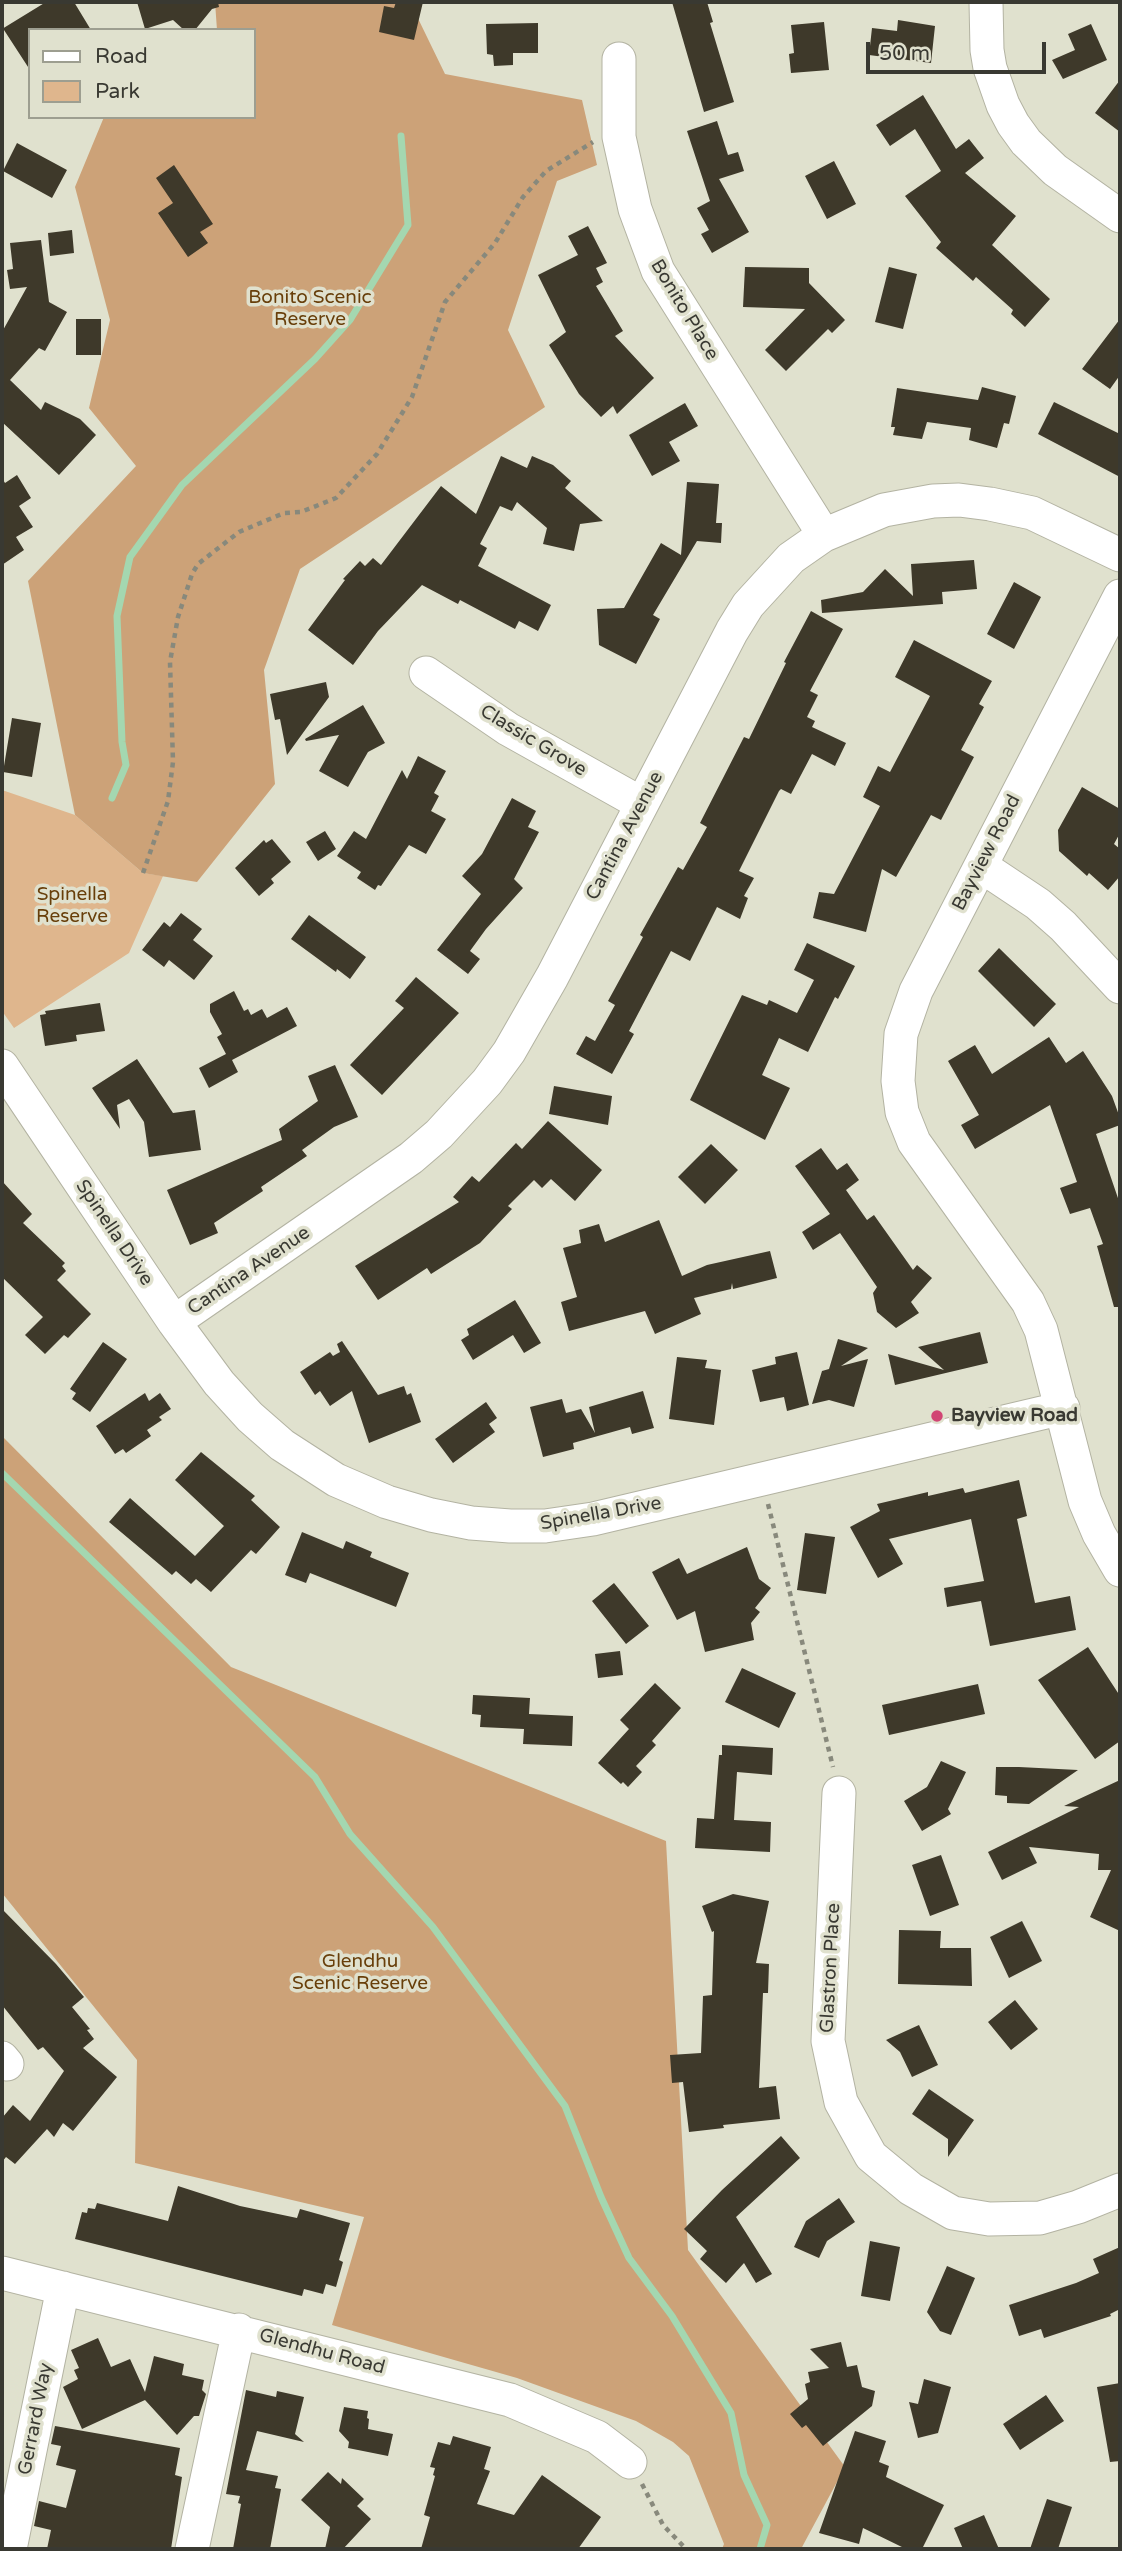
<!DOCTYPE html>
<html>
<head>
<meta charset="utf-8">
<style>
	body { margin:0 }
	#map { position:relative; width:1122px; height:2551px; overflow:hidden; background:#e0e1ce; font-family:"Varela Round",sans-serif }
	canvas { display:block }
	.frame { position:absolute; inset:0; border:4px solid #393932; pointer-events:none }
	.legend { position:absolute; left:28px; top:28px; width:228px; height:91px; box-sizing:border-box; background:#e0e1ce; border:2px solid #9d9e90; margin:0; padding:9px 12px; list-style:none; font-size:21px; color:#393932 }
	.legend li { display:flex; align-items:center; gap:14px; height:35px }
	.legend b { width:35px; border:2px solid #9d9e90 }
	.scale { position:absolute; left:866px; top:42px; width:180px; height:32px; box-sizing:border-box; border:4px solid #393932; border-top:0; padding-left:9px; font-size:21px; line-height:24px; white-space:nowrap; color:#393932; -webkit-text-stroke:5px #e0e1ce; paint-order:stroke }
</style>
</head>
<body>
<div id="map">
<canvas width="1122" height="2551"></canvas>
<div class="frame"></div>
<ul class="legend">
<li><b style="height:9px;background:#fff"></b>Road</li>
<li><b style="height:19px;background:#dfb68d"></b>Park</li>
</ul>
<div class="scale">50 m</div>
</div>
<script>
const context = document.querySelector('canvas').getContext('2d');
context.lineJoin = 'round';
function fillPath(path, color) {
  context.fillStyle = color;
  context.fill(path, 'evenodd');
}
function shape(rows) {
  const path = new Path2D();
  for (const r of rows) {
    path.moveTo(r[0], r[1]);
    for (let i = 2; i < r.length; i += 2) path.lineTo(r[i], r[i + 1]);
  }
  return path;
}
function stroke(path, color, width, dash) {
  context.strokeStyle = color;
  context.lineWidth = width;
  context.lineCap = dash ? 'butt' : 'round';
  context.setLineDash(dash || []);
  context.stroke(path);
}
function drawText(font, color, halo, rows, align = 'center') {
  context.font = font + ' "Varela Round",sans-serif';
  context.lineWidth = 7;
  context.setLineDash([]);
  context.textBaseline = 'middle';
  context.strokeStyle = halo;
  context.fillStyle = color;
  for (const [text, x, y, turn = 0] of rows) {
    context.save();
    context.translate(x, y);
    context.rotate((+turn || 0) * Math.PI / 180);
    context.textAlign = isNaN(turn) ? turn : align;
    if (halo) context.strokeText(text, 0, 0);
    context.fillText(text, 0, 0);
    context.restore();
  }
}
const green = shape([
	[2,790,75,815,143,873,163,876,129,953,14,1028,2,1011]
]);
const forest = shape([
	[215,2,410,2,445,74,582,100,597,165,557,181,508,330,545,407,300,569,264,670,275,784,197,882,143,873,75,815,28,581,136,466,89,408,110,320,75,187,104,117,254,117,254,30,217,30],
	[2,1436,231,1667,666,1841,688,2250,845,2467,801,2549,722,2549,724,2544,689,2456,673,2442,636,2421,517,2378,332,2325,364,2217,135,2163,137,2060,2,1893]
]);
const stream = shape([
	[112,798,126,765,122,742,117,616,130,557,182,485,315,359,350,320,408,225,401,136],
	[2,1473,315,1777,350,1834,433,1927,565,2106,601,2197,629,2258,672,2316,731,2413,744,2475,767,2525,760,2549]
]);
const building = shape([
	[46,2,74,2,91,30,30,30,30,70,4,30,2,29],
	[137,2,218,2,219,7,212,9,195,30,184,30,173,20,145,29],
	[396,2,423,2,414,40,379,32,384,6,394,8],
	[672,2,707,2,713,22,710,23,734,102,704,112],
	[898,20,935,26,931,63,869,55,872,28,897,31],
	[824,22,829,70,791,73,789,54,794,53,791,25],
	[538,23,538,53,513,53,513,65,494,66,493,55,487,54,486,24],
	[1091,24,1107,60,1063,79,1052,60,1075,50,1068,34],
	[1120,80,1120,132,1095,113],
	[923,95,956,149,969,139,984,158,965,173,1016,216,992,245,1050,299,1025,327,1011,314,1013,310,976,277,973,281,936,248,941,242,905,196,941,171,915,129,890,146,876,125],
	[717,121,728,155,738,152,744,171,719,179,749,232,712,253,701,234,709,230,697,208,710,201,687,131],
	[17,143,67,170,52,198,3,171],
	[834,161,856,204,827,219,805,176],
	[174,165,213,224,200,232,208,243,188,257,158,213,173,203,156,178],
	[588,226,607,263,596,268,603,282,596,286,623,331,615,336,654,378,617,414,613,406,601,417,579,394,549,345,566,332,538,275,578,255,568,236],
	[72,230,74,253,50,256,48,233],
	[41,240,49,302,67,312,45,351,39,348,10,380,41,410,45,402,80,419,96,435,59,475,2,422,2,332,27,287,10,289,7,270,13,269,10,243],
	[745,267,809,268,809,283,845,320,832,333,828,329,786,371,765,350,805,309,743,307],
	[889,267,917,274,903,329,875,322],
	[76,319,101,319,101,355,76,355],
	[1120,319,1120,375,1110,389,1082,369],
	[982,387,1016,396,1009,424,1004,423,997,448,969,440,971,428,927,422,922,439,893,435,895,427,891,427,897,388,978,400],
	[1054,402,1120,434,1120,477,1038,434],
	[685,403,698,426,669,442,680,461,652,476,629,435],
	[501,456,527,468,532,456,553,465,571,481,565,488,603,521,580,524,574,551,543,544,547,528,517,502,512,511,500,506,480,544,487,548,478,566,551,605,538,631,519,621,515,629,460,600,458,604,422,585,378,631,353,665,308,630,345,580,343,579,360,561,365,566,373,558,381,565,441,486,476,514],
	[17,475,31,498,19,506,33,527,16,537,24,550,2,565,2,478,5,483],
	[687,482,719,484,716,523,722,523,721,543,697,541,653,615,660,619,636,664,599,645,597,609,624,608,661,543,681,555],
	[974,560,977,589,942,592,943,604,822,613,821,600,863,592,885,569,913,596,911,564],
	[1014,582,1041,597,1014,649,987,634],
	[811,611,843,629,810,691,818,695,807,717,815,721,812,727,846,743,835,766,812,754,791,794,781,789,779,791,739,871,754,878,744,896,748,898,740,919,717,907,690,961,671,951,629,1031,634,1034,612,1074,576,1054,586,1036,595,1041,615,1005,608,1001,643,937,640,935,678,867,683,870,707,827,700,823,744,737,749,739,786,663,784,662],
	[914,640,992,681,979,704,984,707,961,750,974,757,941,820,931,815,896,877,882,869,866,932,813,918,819,892,834,894,880,806,863,797,878,766,890,772,930,696,895,677],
	[326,682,329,697,287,755,280,719,275,720,270,694],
	[363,705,385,743,368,752,348,787,319,771,339,735,306,741,305,739],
	[12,718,41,723,32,777,3,772],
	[418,756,446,771,434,793,439,796,431,811,446,819,426,854,409,845,381,886,378,885,375,890,357,878,361,872,337,856,354,831,366,839,402,770,407,779],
	[1082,787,1120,809,1120,833,1114,844,1120,849,1120,876,1108,890,1089,873,1087,876,1059,851,1058,830],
	[512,798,536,811,528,827,539,832,514,879,523,888,486,929,470,951,480,959,468,974,437,950,481,894,462,876,482,854],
	[325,831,336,849,318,861,306,842],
	[272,839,291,862,271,879,274,883,259,896,235,868,264,840,266,843],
	[181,913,202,929,193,940,213,956,194,980,169,960,164,967,142,950,164,922,170,927],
	[309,915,366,957,350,979,337,969,336,972,291,939],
	[807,943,855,966,838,999,835,997,808,1052,779,1038,762,1075,790,1088,765,1140,690,1100,742,995,767,1005,769,1000,797,1013,814,980,794,970],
	[999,948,1056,1004,1034,1027,978,971],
	[416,977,459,1013,382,1095,350,1065,404,1008,395,1001],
	[234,991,244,1011,248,1009,251,1015,262,1009,267,1018,287,1007,297,1026,232,1060,238,1072,209,1088,199,1068,226,1054,217,1037,222,1034,210,1012,210,1004],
	[100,1003,105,1031,76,1035,77,1041,45,1046,40,1015,46,1014,45,1011],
	[1049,1037,1066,1063,1083,1051,1112,1096,1120,1118,1120,1125,1096,1134,1120,1204,1120,1307,1114,1307,1097,1246,1103,1244,1090,1208,1070,1214,1060,1188,1077,1182,1050,1105,975,1149,961,1125,979,1115,948,1061,975,1045,992,1074],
	[137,1059,173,1113,195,1110,201,1150,149,1157,144,1122,129,1099,117,1105,120,1129,92,1088],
	[335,1065,358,1117,334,1127,302,1150,307,1156,261,1187,263,1191,214,1223,218,1233,190,1245,167,1190,282,1140,279,1129,318,1101,308,1076],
	[554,1086,612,1096,608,1125,549,1114],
	[548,1121,602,1170,575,1201,551,1179,542,1188,534,1180,508,1206,512,1209,480,1243,431,1274,427,1268,378,1300,355,1266,459,1202,453,1197,472,1176,479,1182,516,1143,522,1149],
	[711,1144,738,1170,705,1204,678,1177],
	[821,1148,837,1170,847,1163,859,1180,846,1190,867,1220,874,1215,913,1270,917,1265,932,1278,911,1302,919,1313,896,1328,877,1312,873,1293,877,1287,840,1233,813,1250,802,1232,830,1214,795,1166],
	[2,1181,32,1214,23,1223,65,1263,62,1266,66,1271,57,1280,91,1314,68,1338,64,1335,45,1354,25,1335,43,1317,2,1277],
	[659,1220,682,1276,707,1265,770,1251,777,1278,733,1289,732,1283,731,1289,694,1298,701,1314,655,1334,645,1311,569,1331,561,1302,577,1297,563,1248,581,1243,579,1230,599,1224,605,1242],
	[515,1300,541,1343,524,1353,513,1335,473,1360,461,1340,469,1335,467,1329],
	[980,1332,988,1363,895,1385,888,1354,944,1370,918,1347],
	[838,1339,868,1348,841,1366,868,1359,854,1407,829,1400,812,1404,822,1371,829,1369],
	[342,1341,378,1395,404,1386,407,1395,411,1393,421,1422,369,1443,352,1391,330,1406,320,1391,315,1395,300,1372,330,1352,333,1356,340,1352,337,1344],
	[103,1342,127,1359,90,1412,72,1399,76,1393,70,1389],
	[797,1352,809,1405,787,1411,784,1397,760,1402,752,1370,776,1364,775,1357],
	[677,1357,707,1360,705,1368,721,1370,714,1425,669,1419],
	[643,1391,654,1428,632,1434,630,1427,573,1443,574,1449,543,1457,530,1407,562,1399,566,1413,581,1409,595,1433,589,1407],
	[145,1393,149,1401,160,1393,171,1409,159,1417,162,1420,147,1430,151,1436,126,1453,123,1449,115,1454,96,1426],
	[486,1402,497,1418,489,1424,495,1432,453,1463,435,1439],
	[201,1452,255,1496,251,1500,280,1527,256,1554,251,1550,211,1592,196,1579,191,1584,176,1571,172,1575,109,1522,130,1498,195,1556,224,1526,175,1480],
	[1019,1480,1027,1516,1017,1519,1035,1603,1070,1596,1076,1630,990,1646,981,1601,947,1607,944,1588,984,1581,971,1519,889,1539,903,1564,878,1578,850,1527,880,1511,877,1504,928,1492,928,1496,963,1488,965,1493],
	[302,1532,343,1549,346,1541,372,1552,370,1557,409,1573,396,1607,310,1573,306,1583,285,1575],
	[805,1533,835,1537,826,1594,797,1590],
	[747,1547,759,1579,771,1588,755,1608,760,1612,751,1623,754,1640,705,1652,695,1611,677,1620,652,1572,679,1558,687,1574],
	[614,1583,649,1626,626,1644,592,1601],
	[1088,1647,1120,1696,1120,1741,1095,1759,1038,1680],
	[620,1651,623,1675,598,1678,595,1654],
	[742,1668,796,1693,779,1728,725,1702],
	[655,1683,681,1708,652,1741,656,1745,636,1766,642,1772,628,1787,623,1782,621,1784,598,1763,629,1729,620,1720],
	[978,1684,985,1714,889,1735,882,1705],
	[473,1695,530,1698,529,1714,573,1716,572,1746,523,1744,524,1729,480,1727,481,1715,472,1714],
	[722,1745,773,1748,772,1775,737,1772,734,1820,771,1822,770,1852,695,1848,697,1818,714,1819,719,1755,722,1755],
	[941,1761,966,1772,948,1809,951,1814,922,1831,904,1801,927,1787],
	[996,1767,1019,1767,1078,1770,1029,1804,1007,1803,1007,1796,995,1795],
	[1120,1780,1120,1931,1090,1917,1111,1870,1098,1870,1099,1854,1029,1847,1037,1863,1002,1880,988,1852,1079,1807,1064,1806],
	[941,1855,959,1905,930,1916,912,1865],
	[733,1894,769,1901,756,1963,769,1964,768,1993,763,1993,759,2088,776,2086,780,2119,723,2125,724,2128,689,2132,683,2082,672,2083,670,2055,701,2053,703,1996,712,1995,714,1931,712,1932,702,1906],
	[2,1909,56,1964,84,1997,72,2007,90,2029,87,2030,94,2039,83,2048,117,2077,73,2131,63,2123,54,2137,47,2129,15,2164,6,2157,2,2162,2,2118,13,2105,30,2121,64,2071,43,2047,38,2050,2,2005],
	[1022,1921,1042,1961,1009,1978,990,1937],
	[899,1930,941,1931,940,1948,971,1948,972,1986,898,1984],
	[1015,2000,1038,2029,1011,2050,988,2022],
	[919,2025,938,2065,912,2077,900,2052,886,2040],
	[929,2089,974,2120,948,2157,948,2139,912,2114],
	[781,2136,800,2158,736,2217,772,2274,756,2283,744,2263,726,2283,700,2259,707,2251,684,2229,722,2190],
	[178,2186,240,2206,297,2218,300,2209,350,2223,339,2260,343,2262,336,2287,326,2284,323,2294,304,2289,302,2296,75,2239,82,2212,87,2213,88,2208,95,2209,97,2203,168,2221],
	[839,2198,855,2222,827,2241,819,2258,794,2247,806,2221],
	[870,2241,900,2247,890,2301,861,2296],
	[1120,2247,1120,2309,1110,2314,1111,2316,1044,2338,1041,2329,1019,2336,1009,2305,1076,2283,1099,2273,1093,2259],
	[947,2266,975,2278,951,2335,940,2331,927,2312],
	[98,2338,111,2367,130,2359,145,2392,154,2356,184,2364,182,2375,204,2380,202,2390,206,2394,199,2416,194,2416,177,2435,145,2400,82,2429,63,2387,78,2379,74,2370,79,2368,71,2350],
	[841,2342,847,2367,857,2365,862,2387,875,2391,872,2406,823,2446,806,2425,802,2428,790,2414,808,2399,805,2384,810,2382,808,2372,829,2368,810,2349],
	[924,2379,951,2387,938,2433,918,2438,909,2402,918,2404],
	[1120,2383,1120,2461,1110,2462,1097,2387],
	[246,2390,276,2397,277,2391,304,2397,295,2434,304,2442,257,2431,246,2470,278,2476,275,2488,281,2489,270,2549,233,2549,241,2504,238,2503,240,2496,226,2494],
	[1046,2395,1064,2421,1020,2450,1003,2424],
	[344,2407,368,2411,367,2418,369,2419,368,2429,393,2434,388,2456,348,2448,349,2442,339,2431],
	[55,2426,180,2448,175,2475,182,2477,171,2549,47,2549,51,2530,34,2526,39,2501,66,2508,76,2470,56,2465,61,2446,51,2444],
	[855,2431,886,2441,879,2462,889,2466,886,2477,944,2505,922,2549,906,2549,863,2528,859,2544,819,2533],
	[453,2436,491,2447,484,2469,490,2471,477,2504,514,2515,542,2475,601,2517,578,2549,421,2549,430,2517,424,2515,435,2476,433,2475,435,2468,430,2467,438,2442,450,2445],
	[328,2472,341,2484,342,2478,364,2499,357,2506,371,2519,343,2549,325,2549,330,2527,301,2500],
	[1047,2499,1072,2507,1058,2549,1030,2549],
	[984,2515,999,2549,963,2549,954,2528]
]);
const path = shape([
	[143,873,168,801,173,762,170,662,178,617,192,574,198,564,239,532,284,513,301,512,336,498,377,454,412,397,445,302,495,243,523,197,546,171,593,142],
	[768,1504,833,1767],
	[642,2484,663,2525,686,2549]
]);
const minor = shape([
	[986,2,987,50,990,68,1003,105,1013,124,1026,142,1055,170,1120,216],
	[619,59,619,137,635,209,658,271,824,535],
	[1120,596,916,991,901,1034,898,1081,902,1112,914,1142,1028,1302,1041,1330,1085,1501,1099,1534,1120,1570],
	[426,673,508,729,642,804],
	[981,866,1038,904,1063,926,1120,987],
	[2,1066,174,1322,219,1383,250,1417,282,1445,336,1480,387,1502,431,1515,471,1523,510,1526,545,1526,593,1519,1063,1408],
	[174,1322,411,1158,439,1134,487,1082,509,1052,552,977,732,631,748,605,791,558,824,535,884,510,933,501,959,500,990,504,1032,513,1120,555],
	[839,1793,828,2041,841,2102,871,2156,911,2189,953,2213,989,2219,1040,2218,1078,2207,1120,2190],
	[2,2058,7,2064],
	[2,2273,510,2400,597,2437,630,2462],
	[10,2549,63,2288],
	[192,2549,239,2330]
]);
const markers = [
	[937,1416,7,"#d14574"]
];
const parkNames = [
	["Bonito Scenic",310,298],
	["Reserve",310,320],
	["Spinella",72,895],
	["Reserve",72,917],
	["Glendhu",360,1962],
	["Scenic Reserve",360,1984]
];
const streetNames = [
	["Bonito Place",684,310,59],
	["Classic Grove",533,741,31],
	["Cantina Avenue",625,836,-62],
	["Bayview Road",987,853,-63],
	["Spinella Drive",114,1233,56],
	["Cantina Avenue",249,1271,-34],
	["Spinella Drive",601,1514,-10],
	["Glastron Place",831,1968,-87],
	["Glendhu Road",322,2352,15],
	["Gerrard Way",36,2419,-79]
];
const poiNames = [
	["Bayview Road",951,1416]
];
fillPath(green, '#dfb68d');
fillPath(forest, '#cca278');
stroke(stream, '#a4d7b0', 7);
fillPath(building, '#3e392a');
stroke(minor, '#b3b3a2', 35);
stroke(path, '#88897c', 4.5, [5, 5]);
stroke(minor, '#fff', 33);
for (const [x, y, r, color] of markers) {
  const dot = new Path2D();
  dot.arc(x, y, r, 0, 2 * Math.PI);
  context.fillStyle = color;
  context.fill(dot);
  stroke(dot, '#e0e1ce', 2.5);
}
drawText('19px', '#683f0a', '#e0e1ce', parkNames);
drawText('19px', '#393932', '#e0e1ce', streetNames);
drawText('bold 19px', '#393932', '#e0e1ce', poiNames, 'left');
</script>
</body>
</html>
